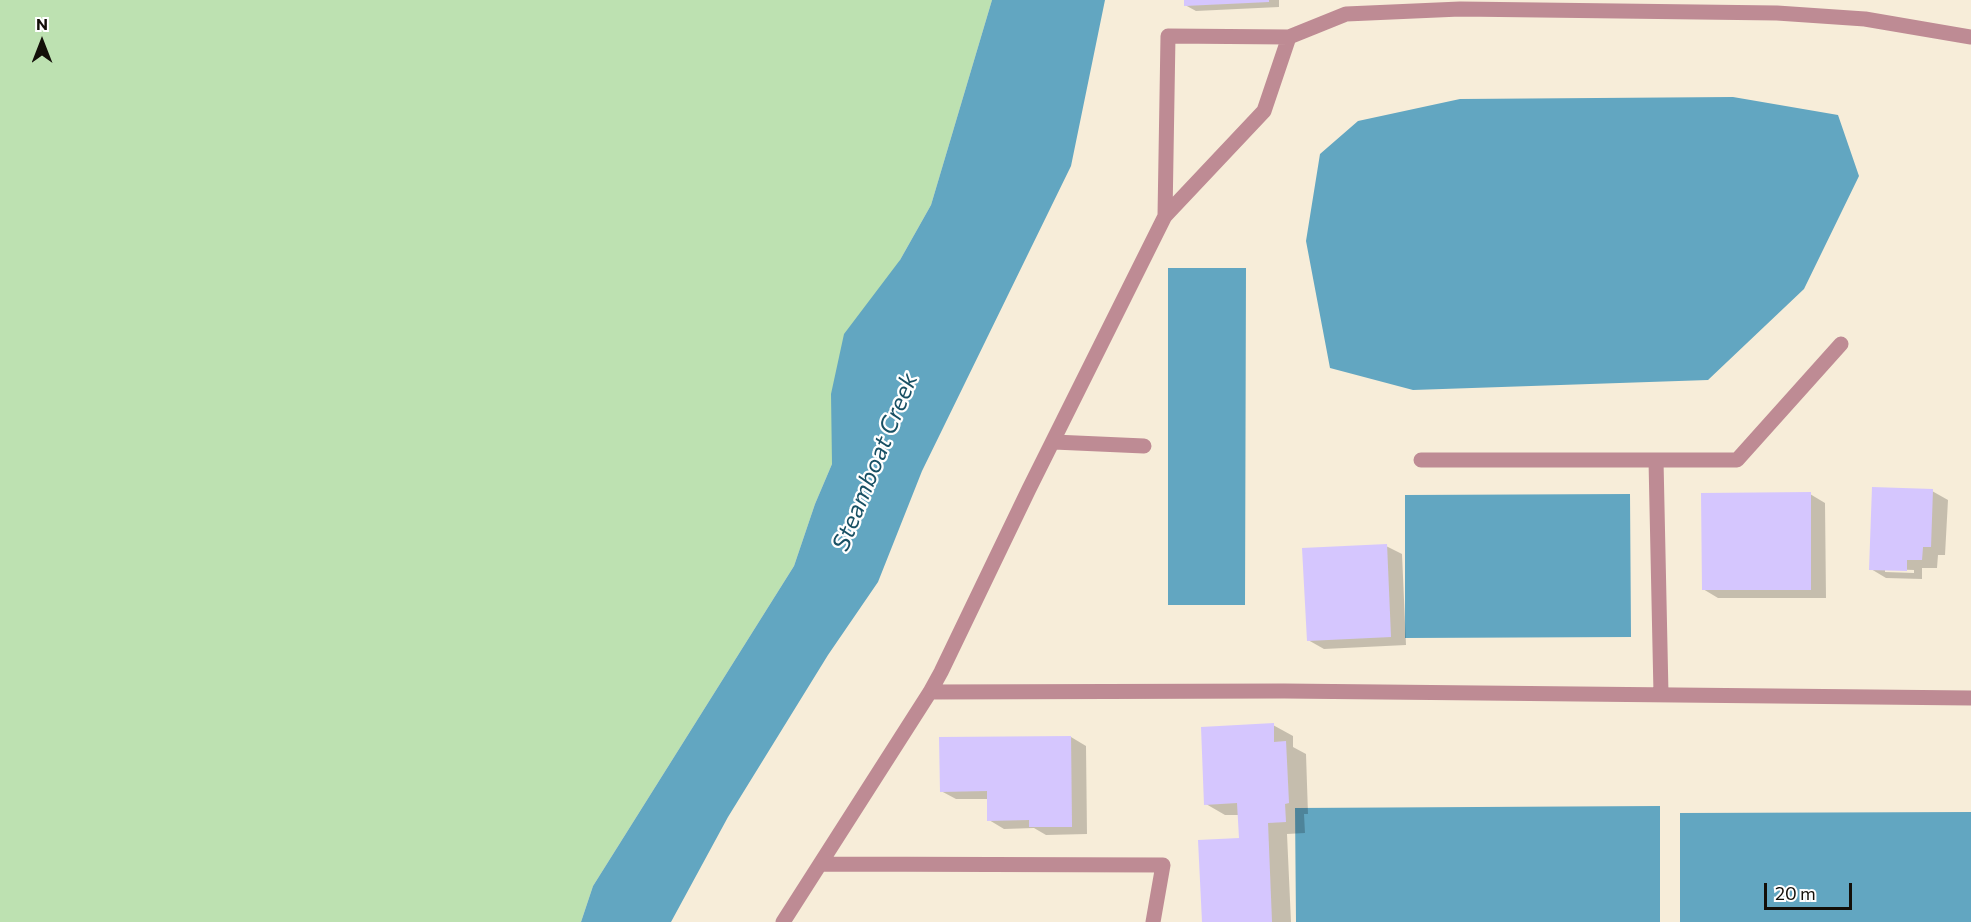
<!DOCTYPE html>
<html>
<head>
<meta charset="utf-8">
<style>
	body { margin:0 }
	#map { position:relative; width:1971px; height:922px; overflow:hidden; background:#f7edd9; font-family:Commissioner,sans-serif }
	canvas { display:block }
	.north { position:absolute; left:12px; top:12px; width:60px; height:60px; -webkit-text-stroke:4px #fff; paint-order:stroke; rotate:0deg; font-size:16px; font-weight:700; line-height:24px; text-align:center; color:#130f09 }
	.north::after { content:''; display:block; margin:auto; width:21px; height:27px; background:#130f09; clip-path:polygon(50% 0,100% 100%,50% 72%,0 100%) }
	.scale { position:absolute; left:1764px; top:883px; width:88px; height:27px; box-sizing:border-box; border:3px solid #130f09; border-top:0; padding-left:8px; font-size:18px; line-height:21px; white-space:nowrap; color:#130f09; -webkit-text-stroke:4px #fff; paint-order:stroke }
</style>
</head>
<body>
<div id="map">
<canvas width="1971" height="922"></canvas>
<div class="north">N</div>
<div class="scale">20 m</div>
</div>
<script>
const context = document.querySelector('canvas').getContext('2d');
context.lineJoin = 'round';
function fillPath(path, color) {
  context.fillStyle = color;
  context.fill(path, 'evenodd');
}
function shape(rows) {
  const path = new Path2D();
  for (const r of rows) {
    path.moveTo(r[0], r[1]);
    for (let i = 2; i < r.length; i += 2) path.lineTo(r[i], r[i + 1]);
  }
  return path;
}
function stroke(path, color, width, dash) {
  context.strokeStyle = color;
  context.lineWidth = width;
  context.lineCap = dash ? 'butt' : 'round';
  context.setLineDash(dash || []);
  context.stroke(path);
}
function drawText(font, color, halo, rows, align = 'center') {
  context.font = font + ' Commissioner,sans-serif';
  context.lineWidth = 4.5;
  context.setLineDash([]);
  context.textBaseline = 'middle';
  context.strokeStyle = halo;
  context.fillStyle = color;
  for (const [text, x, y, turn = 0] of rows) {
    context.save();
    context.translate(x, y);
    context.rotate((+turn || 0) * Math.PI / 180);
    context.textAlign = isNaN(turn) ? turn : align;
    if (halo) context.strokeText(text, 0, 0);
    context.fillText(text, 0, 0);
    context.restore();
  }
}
const green = shape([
	[0,0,992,0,931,205,900,260,832,464,815,504,794,566,593,886,581,922,0,922]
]);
const water = shape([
	[992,0,1105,0,1071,166,922,471,878,582,828,655,728,817,671,922,581,922,593,886,794,566,815,504,832,464,831,394,844,334,900,260,931,205],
	[1733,97,1838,115,1859,176,1804,289,1708,380,1413,390,1330,368,1306,241,1320,154,1358,121,1460,99],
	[1168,268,1246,268,1245,605,1168,605],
	[1630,494,1631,637,1405,638,1405,495],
	[1660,806,1660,922,1296,922,1295,808],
	[1971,812,1971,922,1680,922,1680,813]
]);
const shadow = shape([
	[1185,0,1279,0,1279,7,1196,11,1185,5],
	[1932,491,1948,500,1945,555,1938,555,1937,568,1922,568,1922,579,1886,578,1871,569],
	[1885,569,1914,570,1914,573,1885,572],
	[1810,494,1825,503,1826,598,1718,598,1703,589],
	[1386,546,1402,554,1406,645,1324,649,1308,640],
	[1273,725,1293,736,1293,747,1306,754,1308,814,1304,814,1305,833,1287,834,1291,922,1204,922,1240,840,1239,815,1225,815,1206,804],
	[1071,737,1086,746,1087,834,1046,835,1034,828,1004,829,989,820,989,799,956,799,941,791]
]);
const building = shape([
	[1184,0,1269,0,1269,2,1184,6],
	[1872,487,1933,489,1931,547,1923,547,1922,560,1907,560,1907,571,1869,570],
	[1811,492,1811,590,1702,590,1701,493],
	[1387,544,1391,637,1307,641,1302,548],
	[1274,723,1274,742,1286,741,1289,803,1285,804,1286,822,1268,823,1272,922,1202,922,1198,840,1239,838,1237,803,1204,805,1201,727],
	[1071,736,1072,827,1029,827,1029,820,987,821,987,791,940,792,939,737]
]);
const minor = shape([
	[1289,37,1346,14,1460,9,1777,13,1865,19,1971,37],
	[1054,442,1144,446],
	[1421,460,1737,460,1841,344],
	[1656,460,1661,694],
	[930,692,1284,691,1971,698],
	[820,864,1163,865,1153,922],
	[783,922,930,692,941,672,1029,489,1165,216,1264,111,1289,37,1168,36,1165,216]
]);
const waterNames = [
	["Steamboat Creek",875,462,-68]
];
fillPath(green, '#bde1b1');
fillPath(water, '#62a6c1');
fillPath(shadow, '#0003');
fillPath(building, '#d5c6fe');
stroke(minor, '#be8b94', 15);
drawText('italic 24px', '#185064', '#fff', waterNames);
</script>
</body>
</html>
